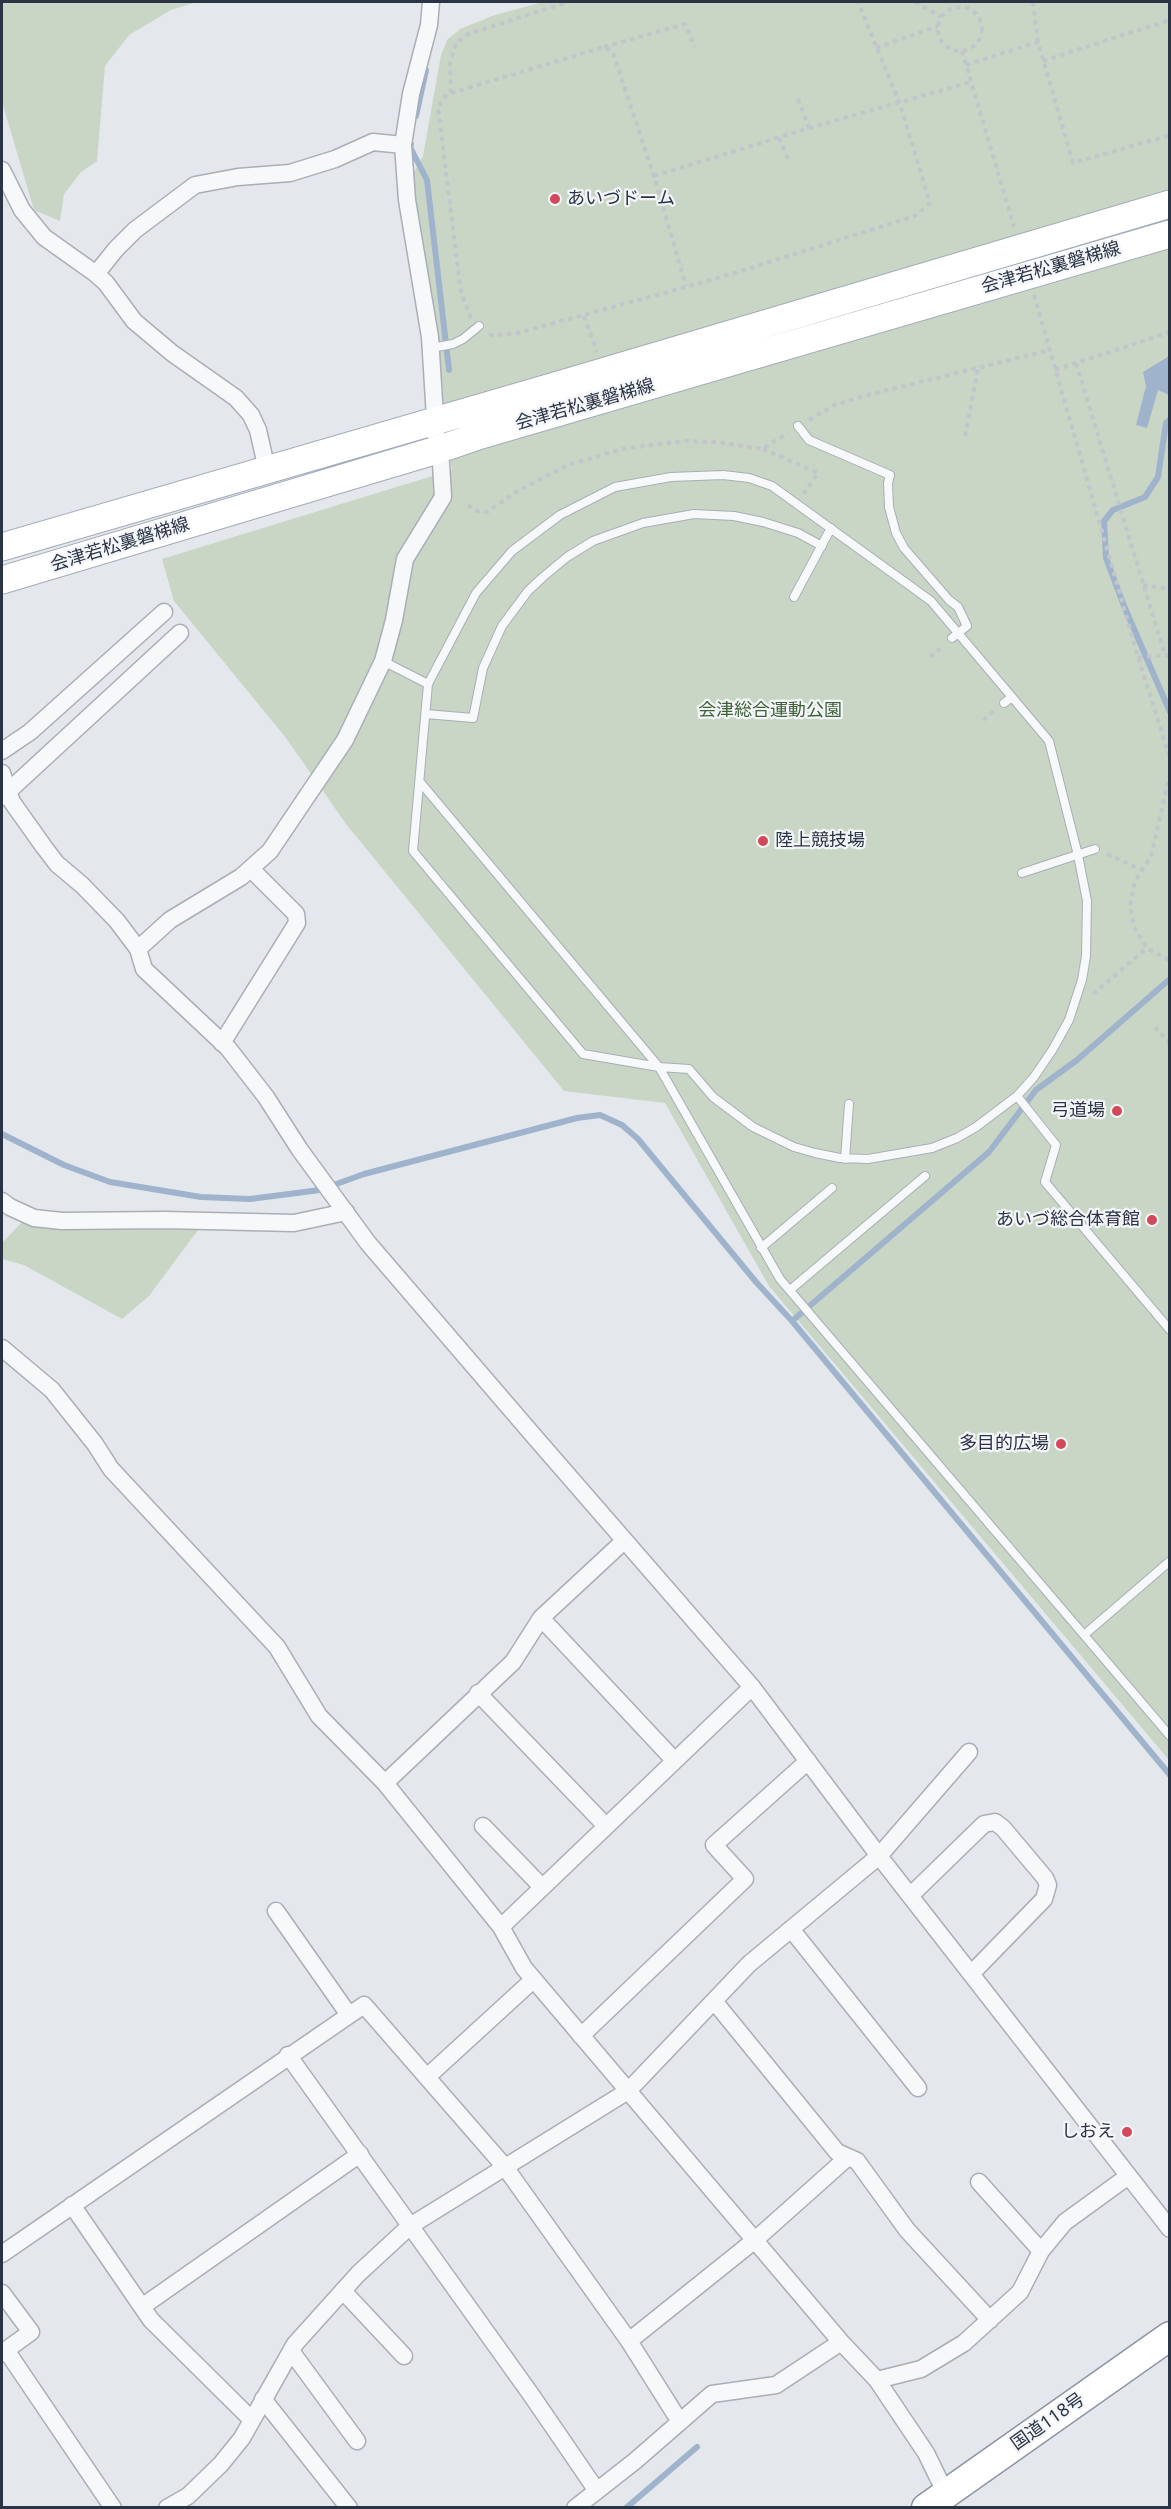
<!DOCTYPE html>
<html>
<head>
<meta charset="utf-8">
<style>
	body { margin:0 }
	#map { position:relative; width:1171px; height:2509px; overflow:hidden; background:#e4e7ec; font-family:"Noto Sans",sans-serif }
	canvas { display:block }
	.frame { position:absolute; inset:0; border:3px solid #2b3445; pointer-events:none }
</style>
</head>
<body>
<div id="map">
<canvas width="1171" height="2509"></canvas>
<div class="frame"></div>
</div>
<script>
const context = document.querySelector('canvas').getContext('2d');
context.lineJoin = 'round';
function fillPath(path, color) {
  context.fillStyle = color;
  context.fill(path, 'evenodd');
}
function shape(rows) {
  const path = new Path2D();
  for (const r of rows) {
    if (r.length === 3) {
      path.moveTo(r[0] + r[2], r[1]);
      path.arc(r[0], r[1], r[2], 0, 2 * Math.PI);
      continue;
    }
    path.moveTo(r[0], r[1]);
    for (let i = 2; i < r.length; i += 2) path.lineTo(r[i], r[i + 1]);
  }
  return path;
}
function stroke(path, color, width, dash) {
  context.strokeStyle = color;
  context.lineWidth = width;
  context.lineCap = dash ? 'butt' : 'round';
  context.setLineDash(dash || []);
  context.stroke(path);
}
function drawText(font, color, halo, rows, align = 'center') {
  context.font = font + ' "Noto Sans","Noto Sans JP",sans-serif';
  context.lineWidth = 4.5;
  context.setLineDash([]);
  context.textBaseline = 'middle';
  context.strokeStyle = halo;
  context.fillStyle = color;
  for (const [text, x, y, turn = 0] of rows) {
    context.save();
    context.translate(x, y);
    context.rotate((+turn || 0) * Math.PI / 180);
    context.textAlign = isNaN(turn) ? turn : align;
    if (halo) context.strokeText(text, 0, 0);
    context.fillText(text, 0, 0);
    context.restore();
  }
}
const green = shape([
	[2,2,197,2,171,10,129,35,105,66,97,161,81,172,64,194,60,221,34,210,2,102],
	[543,2,1169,2,1169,1760,769,1286,665,1103,564,1091,346,824,286,738,174,601,162,559,452,470,436,381,432,330,413,174,423,156,441,55,447,40,460,29,495,15],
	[23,1221,52,1229,201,1226,149,1296,122,1319,24,1265,2,1259,2,1243]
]);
const water = shape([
	[1169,356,1169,395,1158,390,1147,428,1136,425,1146,386,1143,372]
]);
const stream = shape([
	[416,116,426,70],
	[411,144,410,147,427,180,449,370],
	[1170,419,1166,423,1158,477,1145,497,1113,510,1104,521,1106,558,1124,606,1170,712],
	[2,1134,64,1165,110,1182,201,1197,250,1199,320,1190,364,1174,577,1118,600,1115,622,1125,638,1139,756,1282,792,1321,1170,1775],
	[792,1321,989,1152,1036,1090,1077,1060,1170,979],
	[626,2508,697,2447]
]);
const path = shape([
	[915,2,941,17],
	[1033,2,1038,42,1073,163,1170,135],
	[960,29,22],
	[604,47,685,24,695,47],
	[876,48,938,26],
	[962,51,1014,227],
	[1043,61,1170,20],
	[966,65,1038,42],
	[451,93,601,48,612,50,654,176,686,286],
	[798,99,809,128],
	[779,138,789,161],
	[654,176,809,128,971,82],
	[1034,295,1138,657,1170,758],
	[584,316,597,352],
	[471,318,461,293,438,108,443,98,451,93,450,64,456,43,468,34,568,2],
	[489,335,514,334,722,277,915,216,930,203,900,104,858,2],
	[1076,363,1165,655],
	[1055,370,1170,332],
	[809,420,834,405,868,395,1050,350],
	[965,436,978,369],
	[763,449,818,473,803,494],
	[468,505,477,511,487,512,518,491,568,465,622,449,683,441,716,442,762,449,788,433],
	[1143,585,1170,589],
	[930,657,942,647],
	[1138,657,1170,655],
	[983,720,994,711],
	[1170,773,1151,857,1135,881,1130,905,1134,927,1147,948,1170,961],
	[1107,854,1142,870],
	[1093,994,1147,948],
	[1155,1027,1170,1044]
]);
const service = shape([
	[431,348,453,344,463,339,479,326],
	[798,426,809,440,890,475,888,483,889,507,896,533,904,548,949,600,958,607,967,626,952,638],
	[723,475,749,478,772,486,931,601,1049,741,1078,855,1087,901,1086,956,1082,980,1069,1020,1053,1049,1034,1077,1017,1096,976,1127,957,1138,932,1148,868,1159,840,1158,815,1153,794,1147,753,1127,713,1097,689,1069,659,1067,583,1054,413,851,428,684,476,593,512,551,560,515,615,487,671,477,723,475],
	[794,597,831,528],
	[383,661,428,684],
	[1004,703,1012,697],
	[426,714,473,718,483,668,502,626,528,591,543,577,567,557,593,541,643,523,694,514,734,516,763,522,798,533,822,546],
	[420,782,659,1067,780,1279,1084,1635],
	[1022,873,1095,849],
	[1017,1096,1056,1145,1045,1182,1170,1330],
	[845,1159,849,1104],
	[761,1248,832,1188],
	[790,1290,925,1176],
	[1170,1561,1084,1635,1170,1736]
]);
const minor = shape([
	[431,2,429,25,411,94,403,145,407,200,430,337,437,450,441,463,443,497,405,559,394,620,383,661,345,740,270,851,241,877,170,920,138,949,144,969,228,1048,266,1097,300,1150,368,1243,533,1435,752,1687,879,1856,1170,2229],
	[2,170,22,210,44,237,96,274,106,283,134,321,172,353,236,398,251,415,258,430,267,470],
	[96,274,116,249,135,230,195,185,238,177,290,173,335,159,373,142,403,145],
	[2,751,30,732,164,612],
	[2,773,12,802,44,847,57,864,82,885,117,921,138,949],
	[2,797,180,633],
	[222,1043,297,923,296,914,251,869],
	[2,1201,10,1207,34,1218,62,1221,164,1220,294,1223,346,1212],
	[2,1348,52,1390,95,1444,111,1469,277,1647,319,1716,385,1783,501,1927,524,1968,841,2342,877,2380,926,2453,946,2494],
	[541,1618,674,1760],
	[478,1693,605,1825],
	[385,1783,513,1662,541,1618,624,1541],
	[483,1826,542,1887],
	[910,1896,984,1824,995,1822,1003,1828,1045,1878,1048,1885,1044,1899,971,1974],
	[276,1911,349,2015],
	[501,1927,752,1687],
	[791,1929,918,2088],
	[714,2001,837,2152,857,2161,907,2230,990,2320],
	[581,2036,745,1879,714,1845,808,1761],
	[288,2055,532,2396,597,2491],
	[427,2077,533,1980],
	[979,2182,1041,2251],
	[72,2205,151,2320,252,2420],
	[2,2254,364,2005,505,2167,629,2341,680,2422],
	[343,2291,404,2356],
	[2,2293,31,2332,2,2353],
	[143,2306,360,2154],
	[629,2341,755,2240,848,2157],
	[6,2350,113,2508],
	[291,2351,357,2441],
	[877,2380,921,2369,964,2343,1020,2292,1041,2251,1065,2222,1127,2177],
	[263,2399,349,2508],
	[167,2508,188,2496,221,2464,242,2438,295,2344,358,2274,410,2226,628,2091,749,1964,879,1856,969,1752],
	[575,2508,635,2461,712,2394,776,2385,841,2342]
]);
const primary = shape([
	[2,547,562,384,1170,204],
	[2,580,437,450,481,435,1170,234]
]);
const trunk = shape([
	[926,2508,1170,2336]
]);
const markers = [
	[555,199,6,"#d1495b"],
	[763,841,6,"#d1495b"],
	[1117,1111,6,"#d1495b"],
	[1152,1220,6,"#d1495b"],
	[1061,1444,6,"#d1495b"],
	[1127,2132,6,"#d1495b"]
];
const poiNames = [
	["あいづドーム",567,199,"left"],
	["陸上競技場",775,841,"left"],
	["弓道場",1105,1111],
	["あいづ総合体育館",1140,1220],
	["多目的広場",1049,1444],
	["しおえ",1115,2132]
];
const streetNames = [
	["会津若松裏磐梯線",1051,268,-16],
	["会津若松裏磐梯線",585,405,-16],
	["会津若松裏磐梯線",120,545,-17],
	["国道118号",1048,2422,-35]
];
const parkNames = [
	["会津総合運動公園",770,711]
];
fillPath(green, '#c9d6c5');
fillPath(water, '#9fb4cc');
stroke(stream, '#9fb4cc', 6);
stroke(service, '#a9aeb7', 10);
stroke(minor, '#a9aeb7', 19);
stroke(primary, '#a3abb8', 29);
stroke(trunk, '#8b94a3', 31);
stroke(path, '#c2c5cb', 4, [4.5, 4.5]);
stroke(service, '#f7f8fa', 8);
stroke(minor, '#f7f8fa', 16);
stroke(primary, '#fff', 27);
stroke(trunk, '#fff', 28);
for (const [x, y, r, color] of markers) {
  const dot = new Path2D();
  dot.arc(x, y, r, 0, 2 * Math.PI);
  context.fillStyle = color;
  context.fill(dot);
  stroke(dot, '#f4f6f9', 2);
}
drawText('18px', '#2b3445', '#f4f6f9', poiNames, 'right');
drawText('18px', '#2b3445', '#f4f6f9', streetNames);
drawText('18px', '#3f6138', '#f4f6f9', parkNames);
</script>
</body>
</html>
